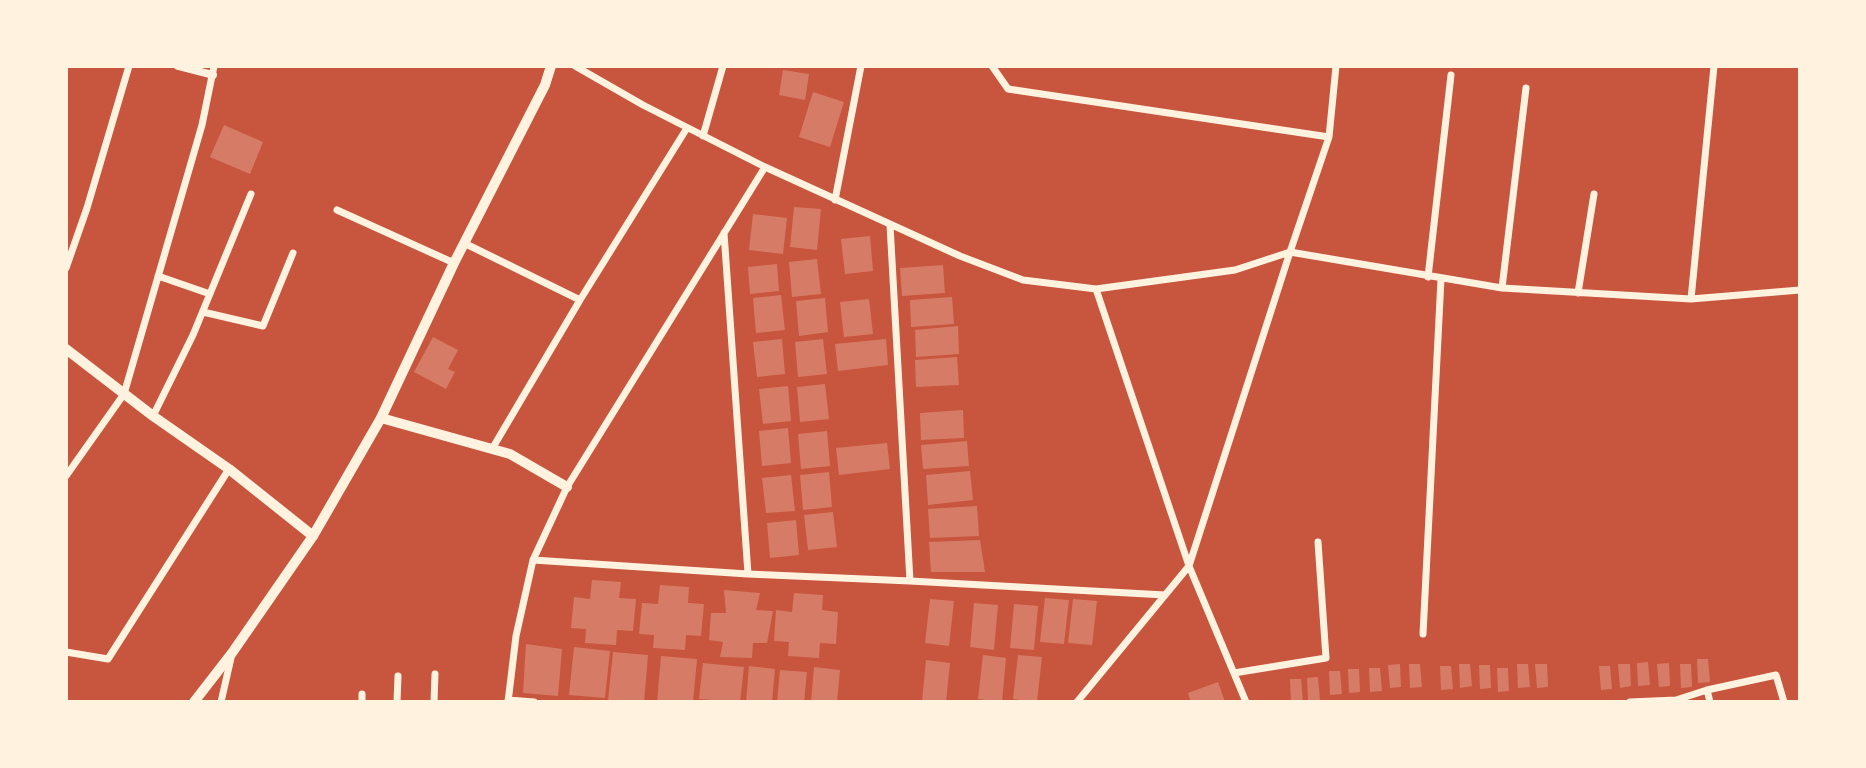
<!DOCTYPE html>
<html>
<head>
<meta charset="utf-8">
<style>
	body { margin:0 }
	#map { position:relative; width:1866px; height:768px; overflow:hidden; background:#c8553d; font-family:Commissioner,sans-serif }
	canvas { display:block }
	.frame { position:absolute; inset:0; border:68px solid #fff3e0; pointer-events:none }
</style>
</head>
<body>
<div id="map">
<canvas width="1866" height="768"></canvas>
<div class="frame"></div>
</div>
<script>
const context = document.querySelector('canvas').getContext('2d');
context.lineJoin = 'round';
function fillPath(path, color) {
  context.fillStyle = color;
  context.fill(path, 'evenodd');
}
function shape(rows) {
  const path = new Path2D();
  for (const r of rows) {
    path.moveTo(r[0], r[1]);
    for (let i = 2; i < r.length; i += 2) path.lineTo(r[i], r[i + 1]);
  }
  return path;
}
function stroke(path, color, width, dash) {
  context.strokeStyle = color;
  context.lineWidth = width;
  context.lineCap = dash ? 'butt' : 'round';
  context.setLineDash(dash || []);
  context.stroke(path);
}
const building = shape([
	[783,70,809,74,805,100,779,95],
	[813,92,844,102,830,147,799,137],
	[224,125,263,142,250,174,210,157],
	[794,207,821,209,817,250,790,247],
	[753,214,787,218,783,254,749,250],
	[870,236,873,271,845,274,841,239],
	[817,259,821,294,792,297,789,262],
	[777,264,779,291,750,294,748,267],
	[943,265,945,293,902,296,900,268],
	[781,295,785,330,756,333,753,298],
	[952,297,954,324,911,327,910,300],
	[825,298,828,332,799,336,796,301],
	[869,299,873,334,844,337,840,302],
	[958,326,959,354,916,357,915,330],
	[433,337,458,350,448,369,455,372,446,389,414,372],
	[782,339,785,374,757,377,753,342],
	[823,339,827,374,798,377,795,342],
	[886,339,888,365,838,371,835,344],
	[957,357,959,385,916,387,915,360],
	[825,384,829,419,800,422,797,387],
	[788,386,791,421,763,424,759,389],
	[963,410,964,438,921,440,920,413],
	[788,428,791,463,762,466,759,431],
	[827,431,830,466,801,469,798,434],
	[967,441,969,466,923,469,921,445],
	[887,443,890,469,839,475,836,448],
	[970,471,973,500,928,505,926,475],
	[829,472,832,507,803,510,800,475],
	[791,475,795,511,766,513,762,478],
	[977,506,979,536,930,538,928,509],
	[833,512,837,547,808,550,804,515],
	[796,520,799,555,770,558,767,523],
	[980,540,985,572,931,572,929,542],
	[592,580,621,582,619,598,636,599,633,631,617,630,616,645,585,643,586,629,571,628,574,597,590,599],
	[660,585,689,587,688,603,704,604,701,636,686,635,685,650,653,648,654,635,639,634,642,603,658,604],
	[724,590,760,593,756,610,773,611,767,643,753,643,752,658,720,657,723,642,709,640,711,613,726,613],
	[794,593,823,595,822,610,838,612,836,644,820,643,819,658,788,656,789,642,774,641,776,610,792,612],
	[1045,598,1069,600,1064,644,1040,642],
	[930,599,954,601,949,646,925,643],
	[1073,599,1097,601,1092,645,1068,643],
	[974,603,998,605,994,650,970,647],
	[1014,604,1038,606,1034,650,1010,648],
	[526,644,562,649,558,696,523,693],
	[574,647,610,651,605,698,569,695],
	[613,652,648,655,644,702,608,700],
	[983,655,1006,658,1002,702,978,699],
	[1018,655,1042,657,1037,702,1013,699],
	[661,656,697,659,693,702,657,702],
	[1697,659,1708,659,1710,682,1698,683],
	[926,660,950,663,946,702,922,702],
	[1648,662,1650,685,1638,686,1637,663],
	[703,663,744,667,740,702,699,699],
	[1669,663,1670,686,1659,687,1657,664],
	[1400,664,1401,687,1390,688,1388,665],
	[1409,664,1420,664,1422,687,1410,688],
	[1459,664,1470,664,1472,686,1460,688],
	[1517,664,1528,664,1530,687,1518,688],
	[1535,664,1547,664,1548,687,1537,688],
	[1618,664,1630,664,1631,686,1620,688],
	[1680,664,1691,664,1692,687,1681,688],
	[1479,665,1490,665,1491,688,1480,689],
	[749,666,775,669,772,702,746,702],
	[1440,666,1451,666,1453,689,1441,690],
	[1599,666,1610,666,1612,689,1601,690],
	[814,667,840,670,837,702,811,702],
	[1369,668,1380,668,1382,691,1370,692],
	[1497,668,1508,668,1509,691,1498,692],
	[1348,669,1359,669,1360,692,1349,693],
	[780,670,807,672,804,702,777,702],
	[1329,671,1340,671,1342,694,1330,695],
	[1318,677,1320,700,1308,701,1307,678],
	[1290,679,1301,679,1303,702,1291,702],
	[1218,682,1225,702,1191,702,1188,693]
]);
const minor = shape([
	[575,66,643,105,765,167,960,256,1023,280,1096,289,1235,270,1290,252,1502,288,1691,299,1714,66],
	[992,66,1008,89,1329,137],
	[703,136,723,66],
	[835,200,861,66],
	[337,210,454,263],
	[890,225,910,581],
	[724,233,748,574],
	[464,243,580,300],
	[66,268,87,208,129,66],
	[158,276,210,294],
	[1428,277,1451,75],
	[1502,288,1526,88],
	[1096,289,1189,566,1246,702],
	[1578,293,1594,194],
	[1691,299,1800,290],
	[203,312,263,326,293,253],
	[153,416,193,335,251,194],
	[492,449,580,300,687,128],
	[66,476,124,394,202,125,214,66],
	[533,560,748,574,910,581,1165,595],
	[1423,634,1441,279],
	[66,652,108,659,229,469],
	[1234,673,1326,658,1318,542],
	[1707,690,1710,702],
	[508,700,534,702],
	[221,702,231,658],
	[362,702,362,694],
	[397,702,398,676],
	[434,702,435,674],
	[508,702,516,636,533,560,567,487,765,167],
	[1077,702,1189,566,1290,252,1329,137,1336,66],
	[1630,702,1676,700,1707,690,1776,675,1784,702]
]);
const tertiary = shape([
	[178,66,213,75]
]);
const secondary = shape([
	[66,349,153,416,229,469,313,536],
	[381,418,510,454,567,487]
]);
const primary = shape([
	[194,702,232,653,313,536,381,418,454,263,545,85,551,66]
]);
fillPath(building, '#d67c66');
stroke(minor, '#fff3e0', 7);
stroke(tertiary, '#fff3e0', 8);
stroke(secondary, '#fff3e0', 10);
stroke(primary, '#fff3e0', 10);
</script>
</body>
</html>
